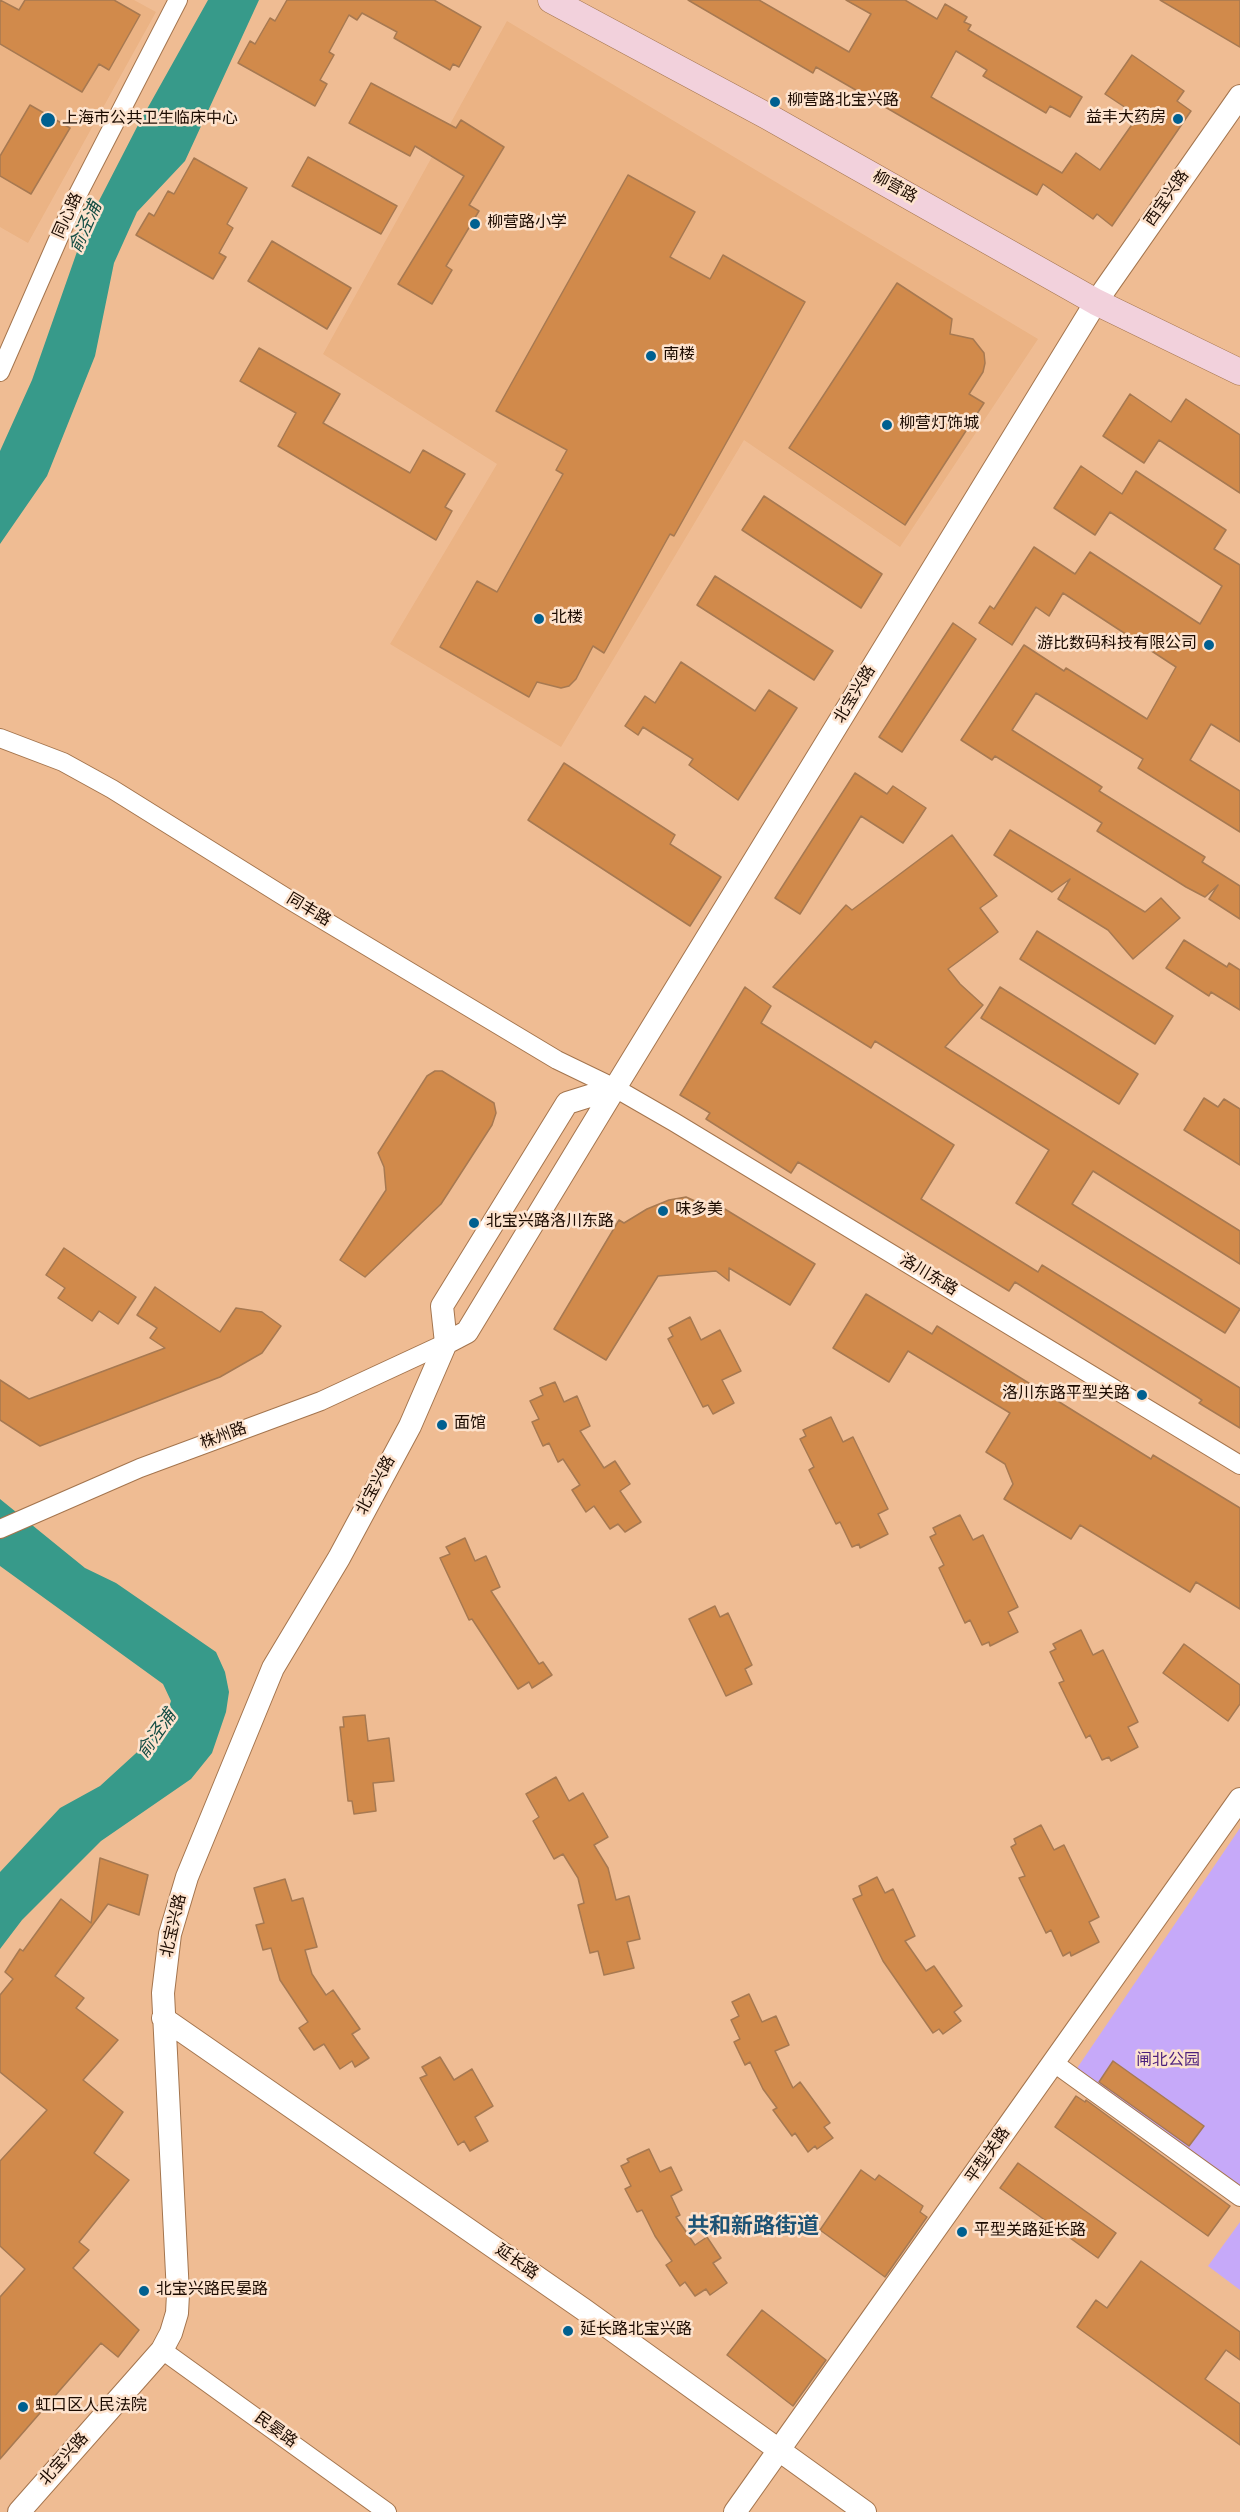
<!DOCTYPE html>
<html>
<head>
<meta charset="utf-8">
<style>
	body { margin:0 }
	canvas { display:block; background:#efbc93 }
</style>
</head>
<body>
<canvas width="1240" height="2512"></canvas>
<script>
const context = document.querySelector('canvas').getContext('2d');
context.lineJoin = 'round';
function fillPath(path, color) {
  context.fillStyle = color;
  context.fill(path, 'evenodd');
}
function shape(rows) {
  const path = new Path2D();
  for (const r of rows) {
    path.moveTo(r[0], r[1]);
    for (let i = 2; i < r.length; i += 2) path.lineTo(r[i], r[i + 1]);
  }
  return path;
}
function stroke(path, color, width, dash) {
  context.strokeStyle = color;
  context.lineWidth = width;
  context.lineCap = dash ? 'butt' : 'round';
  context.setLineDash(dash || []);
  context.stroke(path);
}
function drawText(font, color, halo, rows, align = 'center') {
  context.font = font + ' Overpass,"Noto Sans SC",sans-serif';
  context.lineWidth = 5;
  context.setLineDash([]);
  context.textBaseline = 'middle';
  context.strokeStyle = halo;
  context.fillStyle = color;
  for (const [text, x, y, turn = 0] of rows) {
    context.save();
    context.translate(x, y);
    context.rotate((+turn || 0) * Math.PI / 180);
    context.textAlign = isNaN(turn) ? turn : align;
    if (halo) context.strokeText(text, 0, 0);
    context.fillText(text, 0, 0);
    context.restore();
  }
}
const built = shape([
	[0,0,134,0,156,12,28,243,0,227],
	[507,21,1038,339,900,547,744,440,561,747,390,644,497,464,323,354]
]);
const green = shape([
	[1240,1828,1240,2205,1069,2080],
	[1240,2222,1240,2290,1208,2266]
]);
const water = shape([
	[208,0,259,0,185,161,137,212,114,263,95,356,47,476,0,544,0,451,32,380,86,226,137,127],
	[0,1499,85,1568,116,1583,216,1652,225,1672,229,1692,226,1712,212,1753,191,1779,101,1841,22,1920,0,1949,0,1872,60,1808,100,1786,146,1744,165,1719,171,1701,163,1684,0,1566]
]);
const building = shape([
	[0,0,19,10,25,0,114,0,140,15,109,70,99,64,82,92,0,44,0,0],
	[287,0,434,0,481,27,459,67,453,64,450,70,394,38,397,32,362,13,357,20,349,15,329,52,334,55,320,80,327,84,315,106,238,63,250,41,255,44,270,18,275,21,287,0],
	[688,0,759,0,849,52,871,14,846,0,905,0,937,19,945,4,967,17,964,22,971,25,968,30,1082,97,1070,117,1050,106,1046,113,983,76,987,70,956,51,931,97,1062,173,1076,153,1100,170,1138,116,1105,94,1132,55,1184,91,1177,101,1191,111,1112,226,1097,214,1093,219,1043,184,1037,195,816,67,813,73,688,0],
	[1160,0,1240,0,1240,47,1160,0],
	[371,83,456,128,461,120,504,147,469,205,479,211,446,266,452,270,432,304,398,284,464,176,415,146,410,156,349,123,371,83],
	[30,105,70,128,31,194,0,176,0,156,30,105],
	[308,157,397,206,381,234,292,186,308,157],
	[194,158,247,188,227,224,233,228,219,253,226,257,213,279,136,235,149,213,154,216,168,191,174,194,194,158],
	[628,175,695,212,670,257,710,279,723,255,805,302,674,536,670,534,604,653,593,646,576,679,569,686,561,688,537,682,529,697,440,647,477,581,497,592,563,474,556,470,567,450,496,411,628,175],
	[272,241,351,288,327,329,248,281,272,241],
	[897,283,952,319,950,334,973,339,984,353,985,363,983,372,969,394,984,403,905,525,789,448,897,283],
	[259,348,340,394,323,423,410,473,423,450,465,474,445,507,452,511,436,540,278,446,296,413,240,381,259,348],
	[1130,394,1171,422,1186,399,1240,435,1240,493,1159,440,1144,463,1103,436,1130,394],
	[1081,466,1122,494,1136,471,1226,530,1214,549,1240,565,1240,742,1211,724,1190,760,1240,791,1240,832,1138,768,1143,759,1036,693,1012,730,1102,787,1099,791,1205,857,1202,862,1240,886,1240,919,1209,899,1218,885,1205,897,1186,887,1097,831,1102,823,995,756,992,760,961,740,1024,645,1064,671,1066,668,1147,719,1176,667,1063,593,1049,616,1036,607,1012,645,979,623,990,606,994,609,1034,547,1075,574,1090,552,1200,624,1222,586,1110,512,1095,535,1054,508,1081,466],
	[764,496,882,574,861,608,742,530,764,496],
	[715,576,833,651,814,680,697,605,715,576],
	[953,623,976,639,902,752,879,737,953,623],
	[681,662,755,711,769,690,797,708,738,800,689,765,693,759,643,727,638,735,625,726,645,696,655,703,681,662],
	[564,763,675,835,670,844,721,877,690,926,528,820,564,763],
	[855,773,887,794,893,786,926,808,903,843,861,816,800,914,775,898,855,773],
	[1010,830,1145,912,1161,898,1180,918,1133,959,1108,930,1058,899,1070,879,1052,892,994,855,1010,830],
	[952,835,997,896,980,908,998,932,948,969,960,984,983,1005,945,1047,1240,1231,1240,1264,1093,1171,1072,1204,1240,1309,1225,1333,1016,1203,1049,1150,875,1041,871,1048,773,987,846,905,852,910,952,835],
	[1037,931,1173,1016,1155,1044,1020,959,1037,931],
	[1184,940,1227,967,1229,963,1240,970,1240,1010,1211,992,1209,996,1166,968,1184,940],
	[745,987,771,1006,761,1023,954,1145,921,1199,1038,1272,1042,1265,1240,1388,1240,1428,1199,1403,1202,1400,1015,1282,1009,1291,798,1162,791,1173,706,1119,710,1113,680,1095,745,987],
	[1000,987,1138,1074,1119,1104,981,1018,1000,987],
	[435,1071,442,1071,494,1103,496,1113,492,1125,441,1204,365,1277,340,1260,386,1190,384,1167,378,1153,427,1076,435,1071],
	[1204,1098,1218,1107,1224,1099,1240,1109,1240,1165,1184,1130,1204,1098],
	[686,1197,706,1206,710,1200,815,1264,790,1305,729,1268,729,1281,716,1271,658,1276,606,1360,554,1329,619,1220,624,1223,647,1209,669,1200,686,1197],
	[64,1248,136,1297,118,1324,99,1311,92,1321,58,1298,65,1288,46,1275,64,1248],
	[155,1287,220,1332,236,1308,262,1312,281,1326,262,1353,220,1377,40,1446,0,1420,0,1380,29,1399,165,1348,150,1338,157,1328,137,1315,155,1287],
	[866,1294,932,1334,937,1326,1151,1459,1153,1455,1240,1508,1240,1609,1196,1582,1190,1592,1080,1525,1071,1539,1004,1499,1013,1484,1005,1464,986,1452,1010,1413,908,1351,889,1382,833,1348,866,1294],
	[690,1317,701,1340,720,1330,741,1371,722,1380,734,1403,713,1414,708,1405,703,1407,668,1339,673,1336,669,1328,690,1317],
	[555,1382,564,1402,577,1396,590,1426,580,1431,604,1468,615,1461,630,1484,620,1491,641,1522,625,1532,618,1524,610,1529,594,1506,586,1512,572,1490,580,1485,563,1459,558,1462,549,1443,543,1446,532,1422,539,1419,530,1401,543,1395,540,1388,555,1382],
	[831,1417,843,1442,853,1437,888,1509,878,1514,888,1534,860,1548,859,1544,852,1547,840,1522,836,1524,809,1470,814,1467,800,1439,806,1436,803,1430,831,1417],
	[960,1515,973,1540,983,1535,1018,1607,1008,1612,1018,1632,990,1646,989,1642,982,1645,970,1620,965,1623,939,1568,944,1565,930,1537,936,1534,933,1528,960,1515],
	[465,1538,475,1561,486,1556,500,1587,491,1591,539,1664,543,1662,552,1675,532,1688,529,1682,518,1689,472,1619,469,1620,440,1558,450,1554,446,1547,465,1538],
	[715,1606,720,1617,728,1613,752,1665,745,1669,752,1684,726,1696,689,1619,715,1606],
	[1081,1630,1093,1655,1103,1650,1138,1722,1128,1727,1138,1747,1111,1761,1109,1757,1102,1760,1090,1735,1086,1738,1059,1683,1064,1681,1050,1652,1056,1649,1053,1644,1081,1630],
	[1184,1644,1240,1685,1240,1704,1228,1721,1163,1673,1184,1644],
	[365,1715,368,1741,389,1738,394,1781,373,1783,376,1811,354,1814,352,1801,348,1801,340,1727,344,1727,343,1717,365,1715],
	[556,1777,569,1801,583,1793,608,1837,594,1845,608,1868,616,1900,629,1896,640,1939,627,1942,634,1968,604,1975,598,1951,590,1953,578,1905,584,1903,578,1878,563,1854,554,1859,533,1821,539,1817,526,1794,556,1777],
	[1041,1825,1054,1850,1064,1845,1099,1917,1089,1922,1099,1942,1071,1956,1070,1952,1063,1956,1051,1930,1046,1933,1019,1878,1025,1876,1011,1847,1016,1844,1014,1839,1041,1825],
	[100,1858,148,1875,139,1915,108,1904,55,1976,84,1998,76,2008,118,2040,83,2080,123,2112,94,2153,129,2180,79,2242,89,2250,73,2268,139,2330,118,2357,101,2343,0,2459,0,2297,25,2269,0,2246,0,2161,47,2110,0,2072,0,1995,13,1979,5,1972,20,1949,23,1951,61,1899,91,1923,100,1858],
	[877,1877,885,1893,893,1889,915,1936,905,1941,926,1971,934,1966,962,2006,954,2012,961,2021,943,2034,939,2029,933,2033,883,1961,853,1899,862,1895,859,1886,877,1877],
	[285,1879,292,1901,303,1898,317,1947,305,1950,312,1974,326,1995,333,1990,360,2029,352,2034,369,2058,355,2067,352,2061,340,2069,324,2044,314,2050,299,2028,308,2022,280,1980,271,1948,263,1950,256,1925,264,1923,254,1888,285,1879],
	[749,1994,762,2022,776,2016,789,2045,775,2051,793,2088,800,2082,830,2123,824,2127,833,2138,817,2149,815,2146,808,2152,795,2133,792,2136,773,2110,777,2108,763,2089,750,2062,745,2065,734,2042,740,2039,731,2020,739,2016,732,2002,749,1994],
	[440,2057,454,2080,472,2069,493,2106,475,2117,488,2141,470,2151,464,2141,458,2145,420,2078,427,2075,422,2067,440,2057],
	[1113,2061,1204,2126,1189,2146,1099,2082,1113,2061],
	[1076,2096,1085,2102,1086,2100,1230,2206,1208,2236,1055,2127,1076,2096],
	[649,2149,660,2172,671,2167,682,2190,671,2196,680,2215,676,2217,695,2245,707,2237,721,2258,713,2263,727,2283,710,2295,706,2289,695,2296,685,2282,680,2286,666,2265,672,2261,655,2236,642,2210,637,2212,625,2189,631,2186,621,2166,629,2162,627,2159,649,2149],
	[1018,2163,1116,2233,1098,2258,1000,2188,1018,2163],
	[861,2170,875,2180,879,2175,923,2206,920,2212,927,2217,885,2277,820,2230,861,2170],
	[1141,2261,1240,2332,1240,2360,1226,2350,1205,2379,1240,2404,1240,2445,1077,2327,1096,2300,1107,2308,1141,2261],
	[762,2310,826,2360,793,2406,727,2355,762,2310]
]);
const minor = shape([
	[0,372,77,196,178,0],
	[0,738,63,762,112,789,285,897,557,1060,615,1088,674,1122,1240,1465],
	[0,1529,140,1468,321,1401,446,1343],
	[1054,2063,1240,2197],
	[162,2350,387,2512]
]);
const tertiary = shape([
	[446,1343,467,1332,615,1088],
	[163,2018,583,2309,865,2512],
	[19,2512,162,2350,171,2333,177,2313,178,2294,163,1993,170,1934,187,1877,273,1668,339,1558,410,1426,446,1343,442,1306,567,1103,615,1088,1096,302,1240,96],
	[735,2512,1240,1799]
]);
const secondary = shape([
	[551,0,767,116,1096,302,1240,372]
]);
const markers = [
	[775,102,6,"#006090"],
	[1178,119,6,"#006090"],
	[48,120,8,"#006090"],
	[475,224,6,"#006090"],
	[651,356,6,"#006090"],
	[887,425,6,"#006090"],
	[539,619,6,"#006090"],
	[1209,645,6,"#006090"],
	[663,1211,6,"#006090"],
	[474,1223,6,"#006090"],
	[1142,1395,6,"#006090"],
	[442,1425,6,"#006090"],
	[962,2232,6,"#006090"],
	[144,2291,6,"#006090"],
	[568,2331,6,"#006090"],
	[23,2407,6,"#006090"]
];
const poiNames = [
	["柳营路北宝兴路",787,102],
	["益丰大药房",1166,119,"right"],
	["上海市公共卫生临床中心",62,120],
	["柳营路小学",487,224],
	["南楼",663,356],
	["柳营灯饰城",899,425],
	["北楼",551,619],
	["游比数码科技有限公司",1197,645,"right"],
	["味多美",675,1211],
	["北宝兴路洛川东路",486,1223],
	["洛川东路平型关路",1130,1395,"right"],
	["面馆",454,1425],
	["平型关路延长路",974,2232],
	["北宝兴路民晏路",156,2291],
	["延长路北宝兴路",580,2331],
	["虹口区人民法院",35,2407]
];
const streetNames = [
	["柳营路",894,188,29],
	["西宝兴路",1168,199,-55],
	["同心路",69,216,-66],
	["北宝兴路",856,695,-59],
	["同丰路",308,911,31],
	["洛川东路",928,1276,31],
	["株州路",224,1437,-20],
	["北宝兴路",377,1486,-62],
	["北宝兴路",175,1926,-77],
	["平型关路",989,2156,-55],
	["延长路",516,2263,35],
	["民晏路",275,2431,36],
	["北宝兴路",65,2460,-48]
];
const parkNames = [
	["闸北公园",1168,2062]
];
const waterNames = [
	["俞泾浦",87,228,-66],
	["俞泾浦",158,1735,-55]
];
const districtNames = [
	["共和新路街道",753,2229]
];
fillPath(built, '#ebb384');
fillPath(green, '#c6a9f9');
fillPath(water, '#379a8a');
fillPath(building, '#d18a4b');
stroke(building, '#a77951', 1.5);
stroke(minor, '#a4754e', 20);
stroke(tertiary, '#a4754e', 24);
stroke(secondary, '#a4754e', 27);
stroke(minor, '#fff', 18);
stroke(tertiary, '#fff', 22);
stroke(secondary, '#f2d1dc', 26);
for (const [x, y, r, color] of markers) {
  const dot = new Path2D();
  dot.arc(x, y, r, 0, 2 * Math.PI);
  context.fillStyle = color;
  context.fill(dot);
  stroke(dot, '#fde3ce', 2);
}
drawText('16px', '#1c0b00', '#fde3ce', poiNames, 'left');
drawText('16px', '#1c0b00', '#fde3ce', streetNames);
drawText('16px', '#4b1f7c', '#fde3ce', parkNames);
drawText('italic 18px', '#154d44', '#fde3ce', waterNames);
drawText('bold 22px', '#1d5375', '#fde3ce', districtNames);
</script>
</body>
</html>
